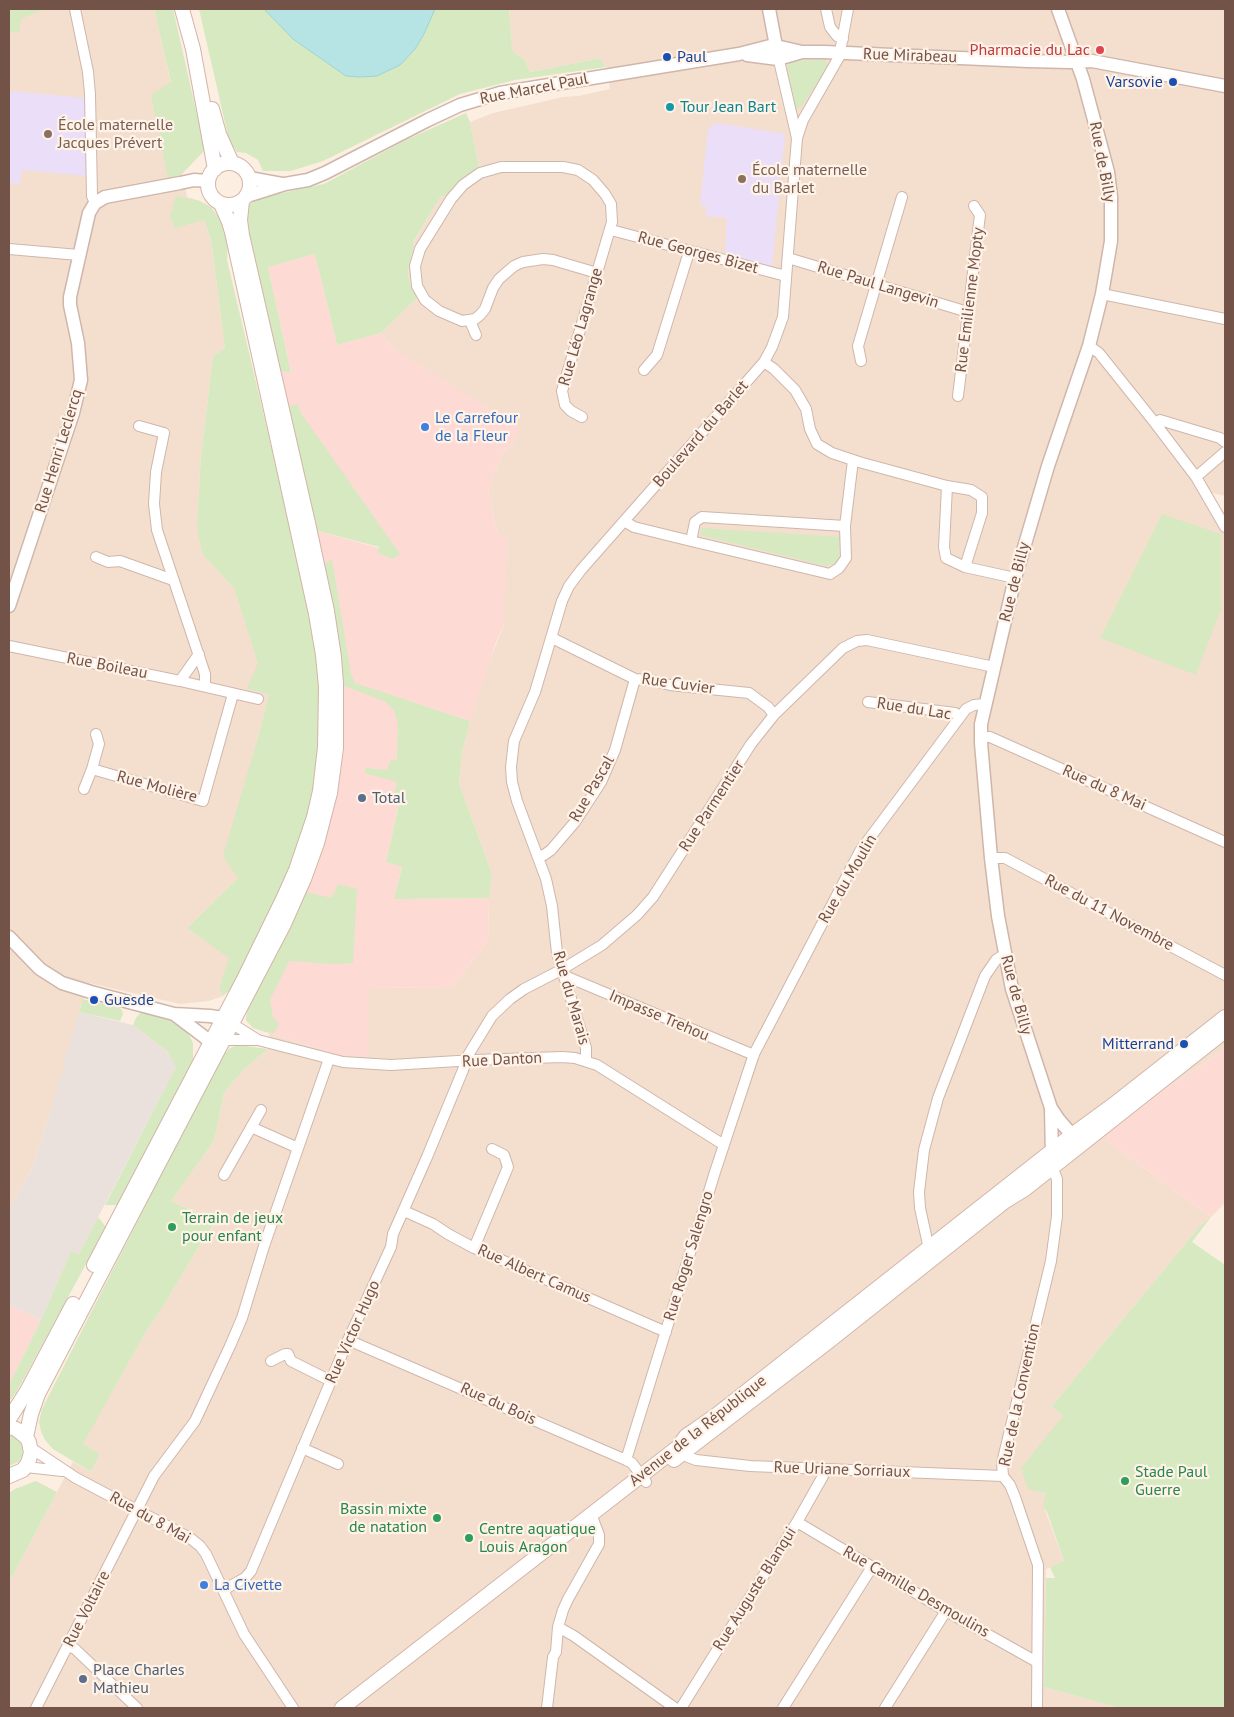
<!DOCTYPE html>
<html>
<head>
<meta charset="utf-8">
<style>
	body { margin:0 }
	#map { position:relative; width:1234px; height:1717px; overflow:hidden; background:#fceee1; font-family:"PT Sans",sans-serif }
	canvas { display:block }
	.frame { position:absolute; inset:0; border:10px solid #735248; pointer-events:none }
</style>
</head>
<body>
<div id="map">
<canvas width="1234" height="1717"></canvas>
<div class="frame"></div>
</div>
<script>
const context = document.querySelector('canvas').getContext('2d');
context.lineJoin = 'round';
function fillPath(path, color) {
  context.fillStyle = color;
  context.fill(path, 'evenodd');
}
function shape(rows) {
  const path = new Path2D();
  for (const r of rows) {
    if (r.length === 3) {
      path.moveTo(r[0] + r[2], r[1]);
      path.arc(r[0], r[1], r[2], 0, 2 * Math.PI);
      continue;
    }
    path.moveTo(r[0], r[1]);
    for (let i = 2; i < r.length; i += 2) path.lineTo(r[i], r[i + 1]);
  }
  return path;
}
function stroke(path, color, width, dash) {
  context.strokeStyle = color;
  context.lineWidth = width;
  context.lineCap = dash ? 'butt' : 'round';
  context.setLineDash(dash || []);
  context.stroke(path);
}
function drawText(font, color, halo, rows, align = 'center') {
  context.font = font + ' "PT Sans",sans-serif';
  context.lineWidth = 4.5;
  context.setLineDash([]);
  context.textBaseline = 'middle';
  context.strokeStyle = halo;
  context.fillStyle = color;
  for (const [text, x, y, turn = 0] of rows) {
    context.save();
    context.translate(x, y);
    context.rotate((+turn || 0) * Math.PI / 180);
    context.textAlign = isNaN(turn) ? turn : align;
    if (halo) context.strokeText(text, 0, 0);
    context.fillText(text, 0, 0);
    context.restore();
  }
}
const residential = shape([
	[9,9,154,9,181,127,180,167,187,197,200,201,201,212,211,240,225,348,213,356,201,456,197,521,203,555,234,588,269,694,257,741,238,878,187,928,230,958,219,988,223,996,209,1001,180,1004,89,983,80,1008,78,1019,47,1123,33,1165,29,1175,27,1174,22,1186,9,1209],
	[509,9,1225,9,1225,496,1212,493,1225,515,1225,1049,1163,1091,1105,1136,1115,1147,1211,1217,1199,1227,1052,1406,1063,1416,1046,1493,1044,1507,1064,1562,1046,1569,1044,1687,1120,1708,9,1708,9,1582,73,1462,91,1472,100,1454,82,1444,145,1333,164,1305,199,1246,216,1222,195,1211,171,1201,214,1141,224,1093,244,1069,268,1049,269,1033,338,1055,368,988,451,987,488,942,489,898,492,874,459,783,462,753,470,721,483,678,504,624,497,532,488,492,501,456,516,439,394,349,381,333,417,298,411,286,408,275,409,264,414,247,413,243,441,196,470,173,479,167,470,122,493,113,563,97,578,96,610,89,606,67,600,58,530,72,524,59,514,53,512,49]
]);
const commercial = shape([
	[315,254,337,345,381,333,394,349,517,426,516,439,501,456,488,492,497,532,507,537,504,624,496,642,470,721,409,701,404,780,386,862,402,866,394,899,489,898,488,942,451,987,368,988,368,1057,338,1055,253,1028,246,1020,315,530,379,548,393,559,301,413,298,405,286,407,277,370,291,372,268,267],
	[1225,1049,1225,1203,1211,1217,1115,1147,1104,1136,1163,1091],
	[9,1305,41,1320,9,1385]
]);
const industrial = shape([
	[79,1012,133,1025,167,1051,176,1067,79,1254,71,1251,41,1320,9,1305,9,1209,22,1186,27,1174,29,1175,33,1165,47,1123]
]);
const education = shape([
	[9,91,85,98,89,176,22,170,20,184,9,183],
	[716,123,785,134,772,265,768,266,725,255,727,218,705,216,707,207,700,205,708,129]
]);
const green = shape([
	[9,9,44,9,21,19,19,33,9,32],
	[154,9,173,9,205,150,182,174,168,178,151,95,171,82],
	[199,9,509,9,512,49,514,53,524,59,530,72,600,58,606,67,515,80,460,94,323,161,291,171,263,171,258,160,246,153,237,152,229,140],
	[825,59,828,66,801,107,796,109,786,69,790,62],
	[466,113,470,122,479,167,460,180,446,195,441,196,413,242,414,247,409,264,408,275,411,286,417,298,381,333,337,345,315,254,268,267,291,373,277,370,244,220,248,205,264,197,324,184,406,140],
	[176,196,200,201,211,207,220,219,228,241,227,260,316,635,323,695,315,795,293,868,235,985,223,996,219,988,229,958,187,928,238,878,223,856,257,741,269,694,247,689,258,663,234,588,203,555,198,535,197,521,201,456,213,356,225,348,211,240,204,220,175,228,170,216],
	[298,404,301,413,400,554,393,559,377,553,379,547,315,530,286,407],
	[1162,514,1221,534,1221,609,1196,675,1100,638],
	[702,528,840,537,839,560,834,564,826,566,700,535],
	[332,559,351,674,355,683,470,721,462,753,459,783,492,874,489,898,394,899,402,867,386,862,401,795,394,793,397,782,364,773,366,768,387,770,391,760,397,760,398,724,394,711,386,702,342,685,323,568,327,562],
	[338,884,357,889,353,963,333,964,289,961,270,1000,273,1017,279,1024,273,1034,253,1028,246,1020,247,1009,305,892,332,898],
	[83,999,118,1007,122,1010,123,1014,120,1021,79,1012],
	[141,1012,172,1020,186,1029,193,1043,193,1062,118,1205,105,1205,176,1067,167,1051,133,1025,136,1018],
	[238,1045,268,1049,244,1069,224,1093,214,1141,171,1201,216,1221,199,1246,164,1305,145,1333,83,1444,100,1454,91,1472,53,1449,45,1440,41,1431,39,1422,42,1409,221,1057,230,1048],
	[98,1217,106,1227,17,1391,9,1402,9,1385,41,1320,71,1251,79,1254],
	[1211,1217,1192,1242,1225,1265,1225,1708,1120,1708,1044,1687,1046,1578,1055,1578,1050,1567,1064,1561,1047,1512,1043,1506,1046,1493,1028,1489,1021,1468,1063,1416,1052,1406,1199,1227],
	[9,1435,16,1437,20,1441,23,1450,22,1456,18,1462,9,1466],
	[36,1481,57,1492,9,1582,9,1493,15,1489]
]);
const water = shape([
	[264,9,435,9,424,34,415,49,400,65,377,76,360,77,346,76,293,39,264,9]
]);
const minor = shape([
	[75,9,88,72,90,94,92,196,95,203],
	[826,9,830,27,837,36,843,39],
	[777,52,797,138],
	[611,230,786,276],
	[9,249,79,255],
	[788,258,968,312],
	[1102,294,1225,319],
	[470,321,476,335],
	[1089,346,1099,353,1155,423,1196,477,1225,527],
	[861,361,858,346,902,197],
	[764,362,774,369,795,390,806,409,810,429,817,444,832,453,859,462,947,486],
	[644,370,657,355,689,252],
	[958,396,980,215,974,206],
	[582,417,571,411,565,405,562,391,612,222,611,204,605,194,593,180,578,170,563,167,501,167,480,173,463,185,451,199,420,249,415,266,417,286,425,300,439,311,462,321,475,319,480,315,485,309,493,288,499,279,514,266,523,262,543,259,553,260,597,273],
	[1155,423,1160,420,1220,438,1225,442],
	[139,426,164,433,156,472,154,504,157,530,205,674,205,686],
	[1196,477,1225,452],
	[624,521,634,527,691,541],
	[845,526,846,558,839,568,830,574,691,541,695,522,702,517,845,526,853,460],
	[96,557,108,562,120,561,173,580],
	[965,567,982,513,982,497,971,490,947,486,944,547,946,558,965,567,1015,578],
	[552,638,635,679,650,680,670,685,749,693,768,707,774,715],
	[9,646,180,681,258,699],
	[180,681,199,654],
	[868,702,955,713,960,716],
	[96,734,99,744,92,769,203,801,233,694],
	[981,737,990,737,1225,842],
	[84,789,92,769],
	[538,856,544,855,551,850,575,822,601,782,615,750,635,679],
	[991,858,1005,858,1225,975],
	[565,976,754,1055],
	[231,1023,258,1040],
	[223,1040,258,1040,343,1062,391,1065,475,1060,562,1057,575,1058,597,1065,724,1145],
	[586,1061,586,1048,557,953,552,906,546,879,517,801,512,782,511,767,514,741,535,692,562,601,569,586,581,570,764,362,772,347,783,317,797,138,803,120,839,57,848,9],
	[251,1127,298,1148],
	[224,1175,261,1110],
	[404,1211,433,1224,448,1234,474,1248,666,1332],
	[474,1248,508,1167,504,1155,492,1149],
	[929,1249,920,1208,919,1192,924,1150,938,1098,985,976,996,960,1005,954],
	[348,1340,626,1460,632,1463,646,1482],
	[271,1361,285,1354,288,1354,291,1361,331,1381],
	[31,1448,76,1478,190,1538,200,1546,206,1554,244,1634,293,1708],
	[302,1448,338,1464],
	[680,1449,688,1457,696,1460,750,1466,1003,1476],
	[626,1460,715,1172,754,1054,860,851,966,709,974,705,985,704],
	[26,1467,62,1471],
	[797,1522,946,1611,1037,1662],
	[223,1590,245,1578,251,1571,348,1340,391,1247,393,1234,427,1157,463,1070,467,1057,492,1016,510,999,524,989,561,970,602,945,637,915,653,897,751,744,774,715,843,648,857,641,867,640,994,667],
	[558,1627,574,1636,675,1708],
	[69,1646,75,1649,137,1708],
	[36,1708,154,1476,195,1421,230,1346,242,1318,264,1246,329,1059],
	[547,1708,553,1657,556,1652,558,1627,563,1610,568,1599,599,1544,599,1535,591,1514],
	[681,1708,797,1522,823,1476,825,1469],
	[783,1708,872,1567],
	[885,1708,946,1611],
	[1037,1708,1038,1565,1015,1497,1010,1485,1003,1476,1002,1463,1051,1261,1057,1216,1057,1179,1052,1167]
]);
const tertiary = shape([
	[769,9,776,46],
	[1058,9,1083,79,1108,172,1111,197,1111,241,1102,294,1089,346,1048,466,1015,578,981,724,981,743,991,858,998,916,1012,989,1051,1108,1059,1120,1072,1135,1074,1142,1072,1145],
	[747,55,778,59,802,52,824,52,1028,61,1069,62,1092,61,1225,86],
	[249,178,282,184],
	[247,196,285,184,308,180,325,173,428,120,460,105,500,93,739,54,770,46,776,46,802,52],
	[9,606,73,413,81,380,78,343,70,305,70,297,89,213,95,203,105,197,180,183,194,180,208,181],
	[9,937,40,969,62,983,91,992,174,1014,210,1016,223,1018,230,1023],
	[174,1014,211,1042,220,1040],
	[1051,1108,1052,1158]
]);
const secondary = shape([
	[182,9,193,49,215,169],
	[212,109,219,134,232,163],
	[229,184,21],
	[94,1265,244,979,284,897,296,870,314,817,320,791,325,747,326,687,323,655,316,614,232,232,229,222,221,204],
	[9,1419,27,1391,73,1304],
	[9,1427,16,1429,26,1437,29,1442,31,1453,28,1463,23,1470,9,1476],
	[26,1437,31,1414,38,1394,284,924,304,879,317,843,330,793,336,748,336,684,334,657,327,611,308,523,242,235,240,220,242,201],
	[674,1460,828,1342,1004,1202,1025,1189,1225,1031],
	[342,1708,678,1447,686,1436,695,1430,719,1413,1072,1135,1113,1105,1225,1017]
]);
const markers = [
	[1100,50,5,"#e0444e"],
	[667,57,5,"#1a4fb4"],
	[1173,82,5,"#1a4fb4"],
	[670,107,5,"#0f9aa8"],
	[48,134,5,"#8d6e63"],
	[742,179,5,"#8d6e63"],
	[425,427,5,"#3f7fe0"],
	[362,798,5,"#5c6f8a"],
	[94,1000,5,"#1a4fb4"],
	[1184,1044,5,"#1a4fb4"],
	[172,1227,5,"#2e9e5b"],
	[1125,1481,5,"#2e9e5b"],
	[437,1518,5,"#2e9e5b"],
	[469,1538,5,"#2e9e5b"],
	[204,1585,5,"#3f7fe0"],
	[83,1679,5,"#5c6f8a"]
];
const healthNames = [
	["Pharmacie du Lac",1090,50]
];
const streetNames = [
	["Rue Mirabeau",910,56,2],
	["Rue Marcel Paul",534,89,-11],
	["Rue de Billy",1102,162,79],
	["Rue Georges Bizet",698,253,15],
	["Rue Paul Langevin",878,285,17],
	["Rue Emilienne Mopty",970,300,-83],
	["Rue Léo Lagrange",581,327,-74],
	["Boulevard du Barlet",701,434,-49],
	["Rue Henri Leclercq",59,451,-73],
	["Rue de Billy",1015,582,-76],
	["Rue Boileau",107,666,11],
	["Rue Cuvier",678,684,8],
	["Rue du Lac",914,709,9],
	["Rue Molière",157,787,15],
	["Rue du 8 Mai",1104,788,24],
	["Rue Pascal",592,789,-60],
	["Rue Parmentier",712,806,-57],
	["Rue du Moulin",848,879,-60],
	["Rue du 11 Novembre",1109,913,28],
	["Rue de Billy",1016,995,75],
	["Rue du Marais",571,998,74],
	["Impasse Trehou",659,1016,23],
	["Rue Danton",502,1060,-3],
	["Rue Roger Salengro",689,1256,-73],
	["Rue Albert Camus",534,1274,24],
	["Rue Victor Hugo",353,1332,-66],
	["Rue de la Convention",1020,1395,-78],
	["Rue du Bois",498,1404,24],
	["Avenue de la République",698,1431,-38],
	["Rue Uriane Sorriaux",842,1470,2],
	["Rue du 8 Mai",150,1518,29],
	["Rue Auguste Blanqui",755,1589,-58],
	["Rue Camille Desmoulins",916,1592,30],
	["Rue Voltaire",87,1609,-63]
];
const transitNames = [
	["Paul",677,57],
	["Varsovie",1163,82,"right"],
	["Guesde",104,1000],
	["Mitterrand",1174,1044,"right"]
];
const cultureNames = [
	["Tour Jean Bart",680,107]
];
const educationNames = [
	["École maternelle",58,125],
	["Jacques Prévert",58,143],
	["École maternelle",752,170],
	["du Barlet",752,188]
];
const shopNames = [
	["Le Carrefour",435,418],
	["de la Fleur",435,436],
	["La Civette",214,1585]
];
const serviceNames = [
	["Total",372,798],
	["Place Charles",93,1670],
	["Mathieu",93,1688]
];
const leisureNames = [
	["Terrain de jeux",182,1218],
	["pour enfant",182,1236],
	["Stade Paul",1135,1472],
	["Guerre",1135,1490],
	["Bassin mixte",427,1509,"right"],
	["de natation",427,1527,"right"],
	["Centre aquatique",479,1529],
	["Louis Aragon",479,1547]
];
fillPath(residential, '#f4dfcf');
fillPath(commercial, '#fddbd4');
fillPath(industrial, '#ebe1dc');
fillPath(education, '#ebdef8');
fillPath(green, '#d6e9c0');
fillPath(water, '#b6e4e5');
stroke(water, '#9cd5d7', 1);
stroke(minor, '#cfb6ab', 12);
stroke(tertiary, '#cfb6ab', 15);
stroke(secondary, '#d2b5a8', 16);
stroke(minor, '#fff', 10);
stroke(tertiary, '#fff', 12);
stroke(secondary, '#fff', 14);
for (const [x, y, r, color] of markers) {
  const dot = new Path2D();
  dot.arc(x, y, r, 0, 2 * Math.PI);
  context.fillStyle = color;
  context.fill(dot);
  stroke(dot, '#fff2e7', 2);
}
drawText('16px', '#be3a42', '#fff2e7', healthNames, 'right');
drawText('16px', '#735248', '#fff2e7', streetNames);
drawText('16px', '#164399', '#fff2e7', transitNames, 'left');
drawText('16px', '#0d838f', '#fff2e7', cultureNames, 'left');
drawText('16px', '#785e54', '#fff2e7', educationNames, 'left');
drawText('16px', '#366cbe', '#fff2e7', shopNames, 'left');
drawText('16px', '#4e5e75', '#fff2e7', serviceNames, 'left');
drawText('16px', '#27864d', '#fff2e7', leisureNames, 'left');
</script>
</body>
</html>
